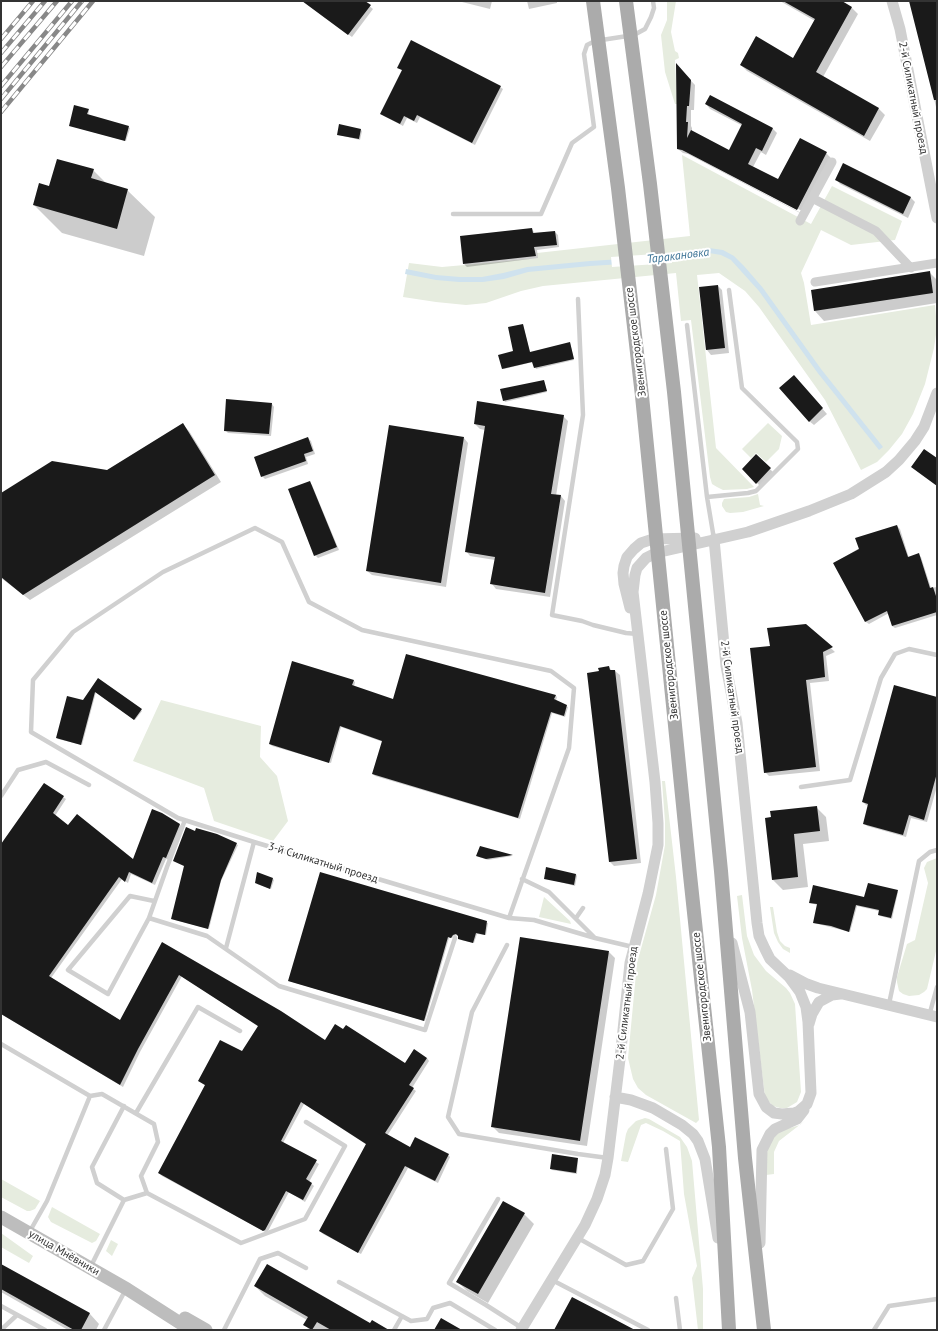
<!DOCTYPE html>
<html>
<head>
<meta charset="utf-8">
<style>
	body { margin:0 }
	#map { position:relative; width:938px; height:1331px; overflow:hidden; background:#fff; font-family:"PT Sans",sans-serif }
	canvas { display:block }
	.frame { position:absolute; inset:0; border:2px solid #333; pointer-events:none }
</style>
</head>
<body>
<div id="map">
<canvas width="938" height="1331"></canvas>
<div class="frame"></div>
</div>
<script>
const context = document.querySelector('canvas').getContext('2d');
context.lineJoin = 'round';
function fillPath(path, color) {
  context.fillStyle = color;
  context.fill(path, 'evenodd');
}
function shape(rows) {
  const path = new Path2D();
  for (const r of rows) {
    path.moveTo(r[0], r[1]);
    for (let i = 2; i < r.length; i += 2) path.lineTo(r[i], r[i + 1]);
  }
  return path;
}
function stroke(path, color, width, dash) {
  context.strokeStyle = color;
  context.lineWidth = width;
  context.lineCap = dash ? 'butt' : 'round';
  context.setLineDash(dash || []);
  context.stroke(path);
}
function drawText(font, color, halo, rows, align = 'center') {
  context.font = font + ' "PT Sans",sans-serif';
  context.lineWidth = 4;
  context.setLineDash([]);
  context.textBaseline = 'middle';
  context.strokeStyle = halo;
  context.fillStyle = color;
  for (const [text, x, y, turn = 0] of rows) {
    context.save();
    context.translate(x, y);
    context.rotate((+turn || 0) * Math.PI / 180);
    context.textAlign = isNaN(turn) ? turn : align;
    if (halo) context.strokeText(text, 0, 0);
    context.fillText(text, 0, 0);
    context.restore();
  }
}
const green = shape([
	[667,1,676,1,671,32,675,51,678,53,679,58,675,60,677,104,675,104,665,72,661,35,667,20],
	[682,155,811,224,832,186,902,221,895,240,851,245,821,230,801,273,804,283,811,325,935,305,937,328,934,348,925,384,913,414,902,434,889,450,877,462,861,470,825,400,759,307,745,291,719,273,697,275,716,448,754,487,747,489,723,490,717,487,712,484,710,477,691,320,681,321,676,273,543,286,521,291,486,303,466,305,436,302,403,297,409,263,442,267,498,262,538,258,537,253,690,236],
	[768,423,782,436,779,449,766,462,756,453,751,458,742,449],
	[758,494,760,505,764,506,743,512,730,513,726,512,722,506,722,503,724,499,749,497],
	[161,700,261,726,260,757,277,776,288,821,273,841,214,821,204,788,133,761],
	[662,781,665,781,676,877,699,1120,696,1123,646,1095,638,1088,633,1079,628,1058,637,963,656,895,665,845,665,822],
	[937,858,937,947,927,989,924,992,919,995,909,996,903,994,899,991,897,982,897,977,907,944,915,940,928,883,924,868,927,862],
	[742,895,747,936,754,955,766,971,786,988,790,993,795,1004,801,1092,797,1102,787,1108,780,1108,773,1106,765,1097,752,990,742,938,737,896],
	[544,897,570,921,571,924,539,917],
	[770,907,773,907,777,932,780,941,785,946,790,948,790,953,783,949,778,942,774,933],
	[645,1118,649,1119,680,1137,687,1147,692,1161,703,1289,703,1330,698,1330,692,1278,697,1266,684,1194,680,1141,663,1131,646,1123,641,1125,628,1162,621,1161,626,1134,628,1129,636,1121],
	[806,1120,779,1141,774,1152,774,1174,766,1175,765,1162,769,1142,773,1136,783,1130,800,1125],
	[1,1179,40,1201,35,1209,30,1211,27,1211,1,1197],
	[52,1207,100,1234,96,1241,92,1243,51,1222,48,1217],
	[1,1233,33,1256,29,1263,1,1247],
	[111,1240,118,1244,112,1256,106,1251]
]);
const water = shape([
	[709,248,723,250,734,256,744,266,763,288,821,369,883,447,879,450,817,372,759,291,731,260,721,255,709,253,670,261,590,266,528,272,504,279,483,282,459,282,436,280,405,274,406,269,436,275,460,277,482,277,503,273,527,267,590,261,670,256]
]);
const pier = shape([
	[671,253,672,263,612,267,611,257]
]);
const shadow = shape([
	[303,1,363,1,373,9,352,37],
	[458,1,492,1,490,9],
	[527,1,557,1,557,3,529,9],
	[780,1,840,1,852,8,858,14,823,77,879,109,885,115,870,141,747,71,741,65,794,59,815,21],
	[910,1,937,1,937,107,936,107],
	[399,68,500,87,503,89,475,145,420,117,417,123,407,118,403,126,384,116,381,113,403,71],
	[680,69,695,85,694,110,691,110,691,126,692,128,692,132,729,151,743,126,710,109,706,104,773,129,777,133,766,155,761,152,753,167,779,181,826,153,831,158,802,214,688,154,683,153,678,149],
	[682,148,802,211,801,213,682,150],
	[88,110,89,111,88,116,128,127,130,128,126,141,71,126],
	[360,129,362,131,360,140,339,135],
	[844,164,911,198,915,202,908,218,840,184,836,179],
	[93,170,107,184,127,190,155,217,144,256,62,233,34,205,50,187],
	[532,229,535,234,555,232,558,235,559,247,537,250,538,258,467,267,464,264],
	[929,272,937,280,937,303,824,321,815,311,812,291],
	[718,286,722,290,729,353,711,355,707,350,700,288],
	[523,325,530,353,570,343,574,360,536,369,533,362,504,369,502,368,514,352],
	[544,381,547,392,505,402,504,400],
	[798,381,827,414,814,425,809,421],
	[272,404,274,407,271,436,228,433,225,430],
	[563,416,568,421,556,496,561,496,565,501,550,597,496,589,492,584,495,560,470,556,466,551,485,430,480,429,475,424],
	[183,425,189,431,221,482,30,600,1,578,1,494,107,472],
	[308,438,311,441,315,454,306,457,308,464,265,479,262,476],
	[464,438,468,443,446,587,372,575,367,571],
	[756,456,773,472,760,486,743,469],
	[309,482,312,485,339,550,318,558,315,555],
	[897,526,900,529,909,558,919,555,921,557,931,588,937,587,937,615,895,628,892,626,889,613,869,624,866,622,834,563],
	[806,625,835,652,826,656,829,681,810,683,820,771,769,776,765,772,771,647],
	[609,667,612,671,615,671,620,675,641,863,614,866,610,862,600,672],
	[99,680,142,711,135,720,96,692,82,745,58,739,57,738],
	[353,680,355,682,354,687,394,700,555,695,557,697,556,701,568,707,565,717,552,713,520,819,375,776,373,774,383,742,341,727,331,763,272,746,270,744],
	[937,698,937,786,927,822,911,818,906,837,867,826,864,823,869,806,866,805,863,802],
	[63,797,66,799,55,816,68,827,134,861,179,824,182,827,169,860,166,859,155,885,131,874,128,883,122,879,51,978,121,1021,162,943,325,1041,405,1065,427,1058,429,1061,412,1088,416,1091,387,1136,411,1149,448,1155,450,1157,438,1183,408,1168,361,1254,323,1234,320,1231,367,1145,304,1104,283,1143,319,1164,309,1182,314,1186,305,1202,289,1192,267,1233,162,1176,159,1173,206,1086,199,1081,243,1053,259,1027,182,976,140,1052,123,1087,1,1014,1,846],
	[816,807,826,817,829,841,803,844,808,887,783,890,773,880,766,819],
	[195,832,217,835,238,845,221,881,209,929,172,919],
	[480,847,512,856,488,860,479,857,477,856],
	[320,874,488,923,486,935,477,934,474,943,461,940,458,935,454,936,452,938,449,938,425,1021,289,981],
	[576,874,577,876,575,886,545,878],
	[273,879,274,880,271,889,257,884],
	[897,891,898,892,892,919,880,916,879,915,879,911,857,906,850,932,814,923,818,905,810,903,865,898],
	[609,952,615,958,587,1146,499,1133,492,1126],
	[577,1159,578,1160,577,1174,552,1170,551,1169],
	[524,1214,534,1224,488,1303,467,1291,458,1282],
	[1,1265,90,1314,99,1324,96,1330,68,1330,1,1292],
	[255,1286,370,1324,387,1330,310,1330,304,1324,307,1320,265,1296]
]);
const building = shape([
	[302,1,365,1,371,5,348,35],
	[783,1,842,1,852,7,816,72,879,108,864,136,740,65,756,36,793,58,815,19],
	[909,1,937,1,937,100,934,100],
	[411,40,501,86,472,143,417,115,414,121,404,116,400,124,380,114,402,70,397,68],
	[676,63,691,80,689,106,687,106,686,122,688,122,687,138,691,130,729,150,742,124,705,104,710,95,773,128,762,151,756,148,748,164,778,179,800,138,827,152,797,210,682,150,677,149],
	[74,105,89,109,87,114,129,126,125,141,69,126],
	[339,124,361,129,359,139,337,135],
	[57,159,94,169,91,178,128,189,117,229,33,205,39,183,49,186],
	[843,163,911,197,903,214,835,180],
	[532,228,533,233,555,231,557,245,534,247,536,256,463,264,460,236],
	[930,271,933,293,814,311,811,290],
	[718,285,725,348,706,350,699,287],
	[523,324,530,352,570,342,574,359,534,368,532,362,502,369,498,355,513,351,508,327],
	[794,375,823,408,809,422,779,388],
	[544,380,547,391,503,401,500,389],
	[226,399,272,403,269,434,224,431],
	[477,401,564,415,551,494,561,495,545,593,490,584,495,557,465,552,485,426,474,424],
	[183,423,215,475,23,595,1,577,1,493,52,461,107,470],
	[389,425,464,437,441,583,366,571],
	[308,437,313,451,304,454,306,461,261,477,254,457],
	[924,449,937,458,937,486,911,467],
	[756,454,771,468,756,484,742,469],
	[310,481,337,547,314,556,288,489],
	[897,525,908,557,919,553,930,588,933,587,937,599,937,612,892,626,887,611,865,622,833,563,859,549,855,538],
	[806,624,833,647,823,652,825,677,806,680,816,767,764,773,750,648,770,646,767,628],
	[406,654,556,695,554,699,567,705,564,716,551,712,518,818,372,774,382,741,340,726,329,763,269,744,292,661,354,680,352,685,393,699],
	[609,666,610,670,615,670,637,859,609,862,587,673,599,671,598,668],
	[98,678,142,709,134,720,95,692,81,745,56,738,67,696,83,700],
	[894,685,937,697,937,773,924,820,909,815,903,835,863,824,868,804,862,802],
	[44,783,64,796,53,813,68,825,77,814,133,859,152,809,162,813,180,824,166,858,163,857,152,883,129,872,125,882,119,877,49,976,120,1020,162,942,281,1011,325,1040,335,1024,343,1029,346,1025,405,1063,414,1049,427,1058,409,1085,414,1088,385,1133,410,1147,415,1137,449,1154,435,1181,405,1166,358,1253,319,1231,366,1144,301,1102,281,1141,317,1160,306,1179,312,1183,303,1200,286,1191,265,1230,263,1231,158,1173,205,1085,198,1081,220,1040,242,1051,258,1026,179,975,138,1049,120,1085,1,1014,1,844],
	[817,806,820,831,794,834,798,877,772,880,765,818,771,817,770,811],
	[186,827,195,831,196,828,217,834,237,843,221,880,208,929,171,919,184,866,173,861],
	[480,846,513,855,486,859,476,856],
	[546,867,576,874,574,885,544,879],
	[257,872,273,878,270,889,255,883],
	[320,872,487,921,485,935,476,933,473,943,458,939,458,936,456,934,453,935,451,938,448,937,424,1021,288,981],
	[868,883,898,890,891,918,878,915,879,910,856,905,849,932,831,926,813,923,817,904,809,903,813,885,864,897],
	[520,937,609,951,580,1141,491,1127],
	[552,1154,578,1158,576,1173,550,1169],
	[503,1201,525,1213,478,1294,456,1282],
	[1,1264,90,1313,81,1330,74,1330,1,1289],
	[267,1264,370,1323,372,1320,389,1330,331,1330,317,1322,312,1330,303,1325,308,1317,254,1286],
	[572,1297,601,1312,635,1330,554,1330],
	[441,1318,462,1330,434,1330]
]);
const service = shape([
	[453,214,541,214,572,143,594,127,584,54,587,45,595,41,634,35,645,29,651,17,654,8,653,1],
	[578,299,583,415,552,615,582,621,593,625,626,633,638,634],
	[687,325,707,497],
	[714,539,707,497,748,493,756,491,798,449,797,442,742,388,729,290],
	[801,787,850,780,881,678,895,654,909,649,937,655],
	[1,796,18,770,46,762,89,785],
	[522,879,549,892,595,938],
	[154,901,130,896,68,970,108,994,149,918,167,867,185,820],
	[149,918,207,936,279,986,425,1030,455,938],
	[509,918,569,748,574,688,551,671,362,630,309,602,282,542,255,528,163,572,73,632,33,680,31,732,178,818,254,842,509,918,534,920,595,938,633,947],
	[576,918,583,908],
	[507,945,472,1012,448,1117,459,1134,578,1154,608,1158],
	[226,948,254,842],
	[889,1004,919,861,930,852,937,850],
	[929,1016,937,987],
	[1,1044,90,1096,102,1094,154,1124,158,1142,141,1176,147,1193,241,1243,305,1219,345,1146,306,1122],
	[124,1106,92,1167,97,1183,124,1200],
	[136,1113,198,1007,240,1031],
	[498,1199,449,1283,486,1305,522,1328],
	[30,1231,47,1201,90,1096],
	[578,1238,626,1265,643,1261,673,1209,666,1149],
	[91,1266,124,1200,147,1193],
	[552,1280,648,1330],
	[339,1282,411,1321,427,1319,433,1308,450,1303,495,1330],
	[676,1298,680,1330],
	[1,1306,45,1330],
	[1,1330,17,1315],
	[104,1330,126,1289],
	[224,1330,260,1259,278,1253,306,1268],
	[394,1330,402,1316],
	[874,1330,889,1306,937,1299]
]);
const minor = shape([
	[812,198,876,231,911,268],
	[800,221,832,162],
	[815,282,937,263]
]);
const tertiary = shape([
	[892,1,900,29,937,218],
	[714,539,726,666,737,723,757,923,759,936,765,949,770,959,789,977,800,992,806,1007,808,1022,811,1093,807,1104,799,1111,794,1113,782,1114,774,1113,766,1107,759,1094,750,1012,732,943],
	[630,608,624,584,623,573,624,566,627,557,634,549,641,543,653,539,695,538],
	[790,975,807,984,818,988,937,1017],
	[809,1024,812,1014,819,1002,832,995,840,994],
	[615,1097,631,1100,653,1108,682,1125,693,1134,698,1141,705,1159,718,1238],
	[760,1243,762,1150,770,1134,775,1129,797,1119,804,1110],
	[521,1330,585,1225,597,1199,605,1175,608,1158,620,1059,630,963,648,894,658,845,658,823,655,782,633,592,635,575,637,568,646,558,656,553,748,532,809,511,851,494,886,472,899,460,915,441,924,427,937,393]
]);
const secondary = shape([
	[1,1217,127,1289,191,1330],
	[185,1318,206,1330]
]);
const primary = shape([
	[593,1,618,188,642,396,690,875,719,1147,729,1330],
	[626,1,650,184,674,392,721,871,745,1158,764,1330]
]);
const rail = shape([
	[1,39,33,1],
	[1,53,45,1],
	[1,67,57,1],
	[1,86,72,1],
	[1,99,82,1],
	[1,112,93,1]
]);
const streetNames = [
	["2-й Силикатный проезд",913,98,79],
	["Звенигородское шоссе",636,342,-97],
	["Звенигородское шоссе",669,665,-96],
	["2-й Силикатный проезд",732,697,82],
	["3-й Силикатный проезд",323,863,17],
	["Звенигородское шоссе",702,987,-96],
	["2-й Силикатный проезд",627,1003,-83],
	["улица Мнёвники",64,1253,30]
];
const waterNames = [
	["Таракановка",678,256,-7]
];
fillPath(green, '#e6ecdf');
fillPath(water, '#cfe2ee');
fillPath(pier, '#fff');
fillPath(shadow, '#0003');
fillPath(building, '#1a1a1a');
stroke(service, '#d0d0d0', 4.5);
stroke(minor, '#d0d0d0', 9);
stroke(tertiary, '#d0d0d0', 11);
stroke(secondary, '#bdbdbd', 13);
stroke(primary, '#ababab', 14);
stroke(rail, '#888', 4.5);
stroke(rail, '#fff', 3, [9]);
drawText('11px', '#333', '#fff', streetNames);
drawText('italic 12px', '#3f7597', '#fff', waterNames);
</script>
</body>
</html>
